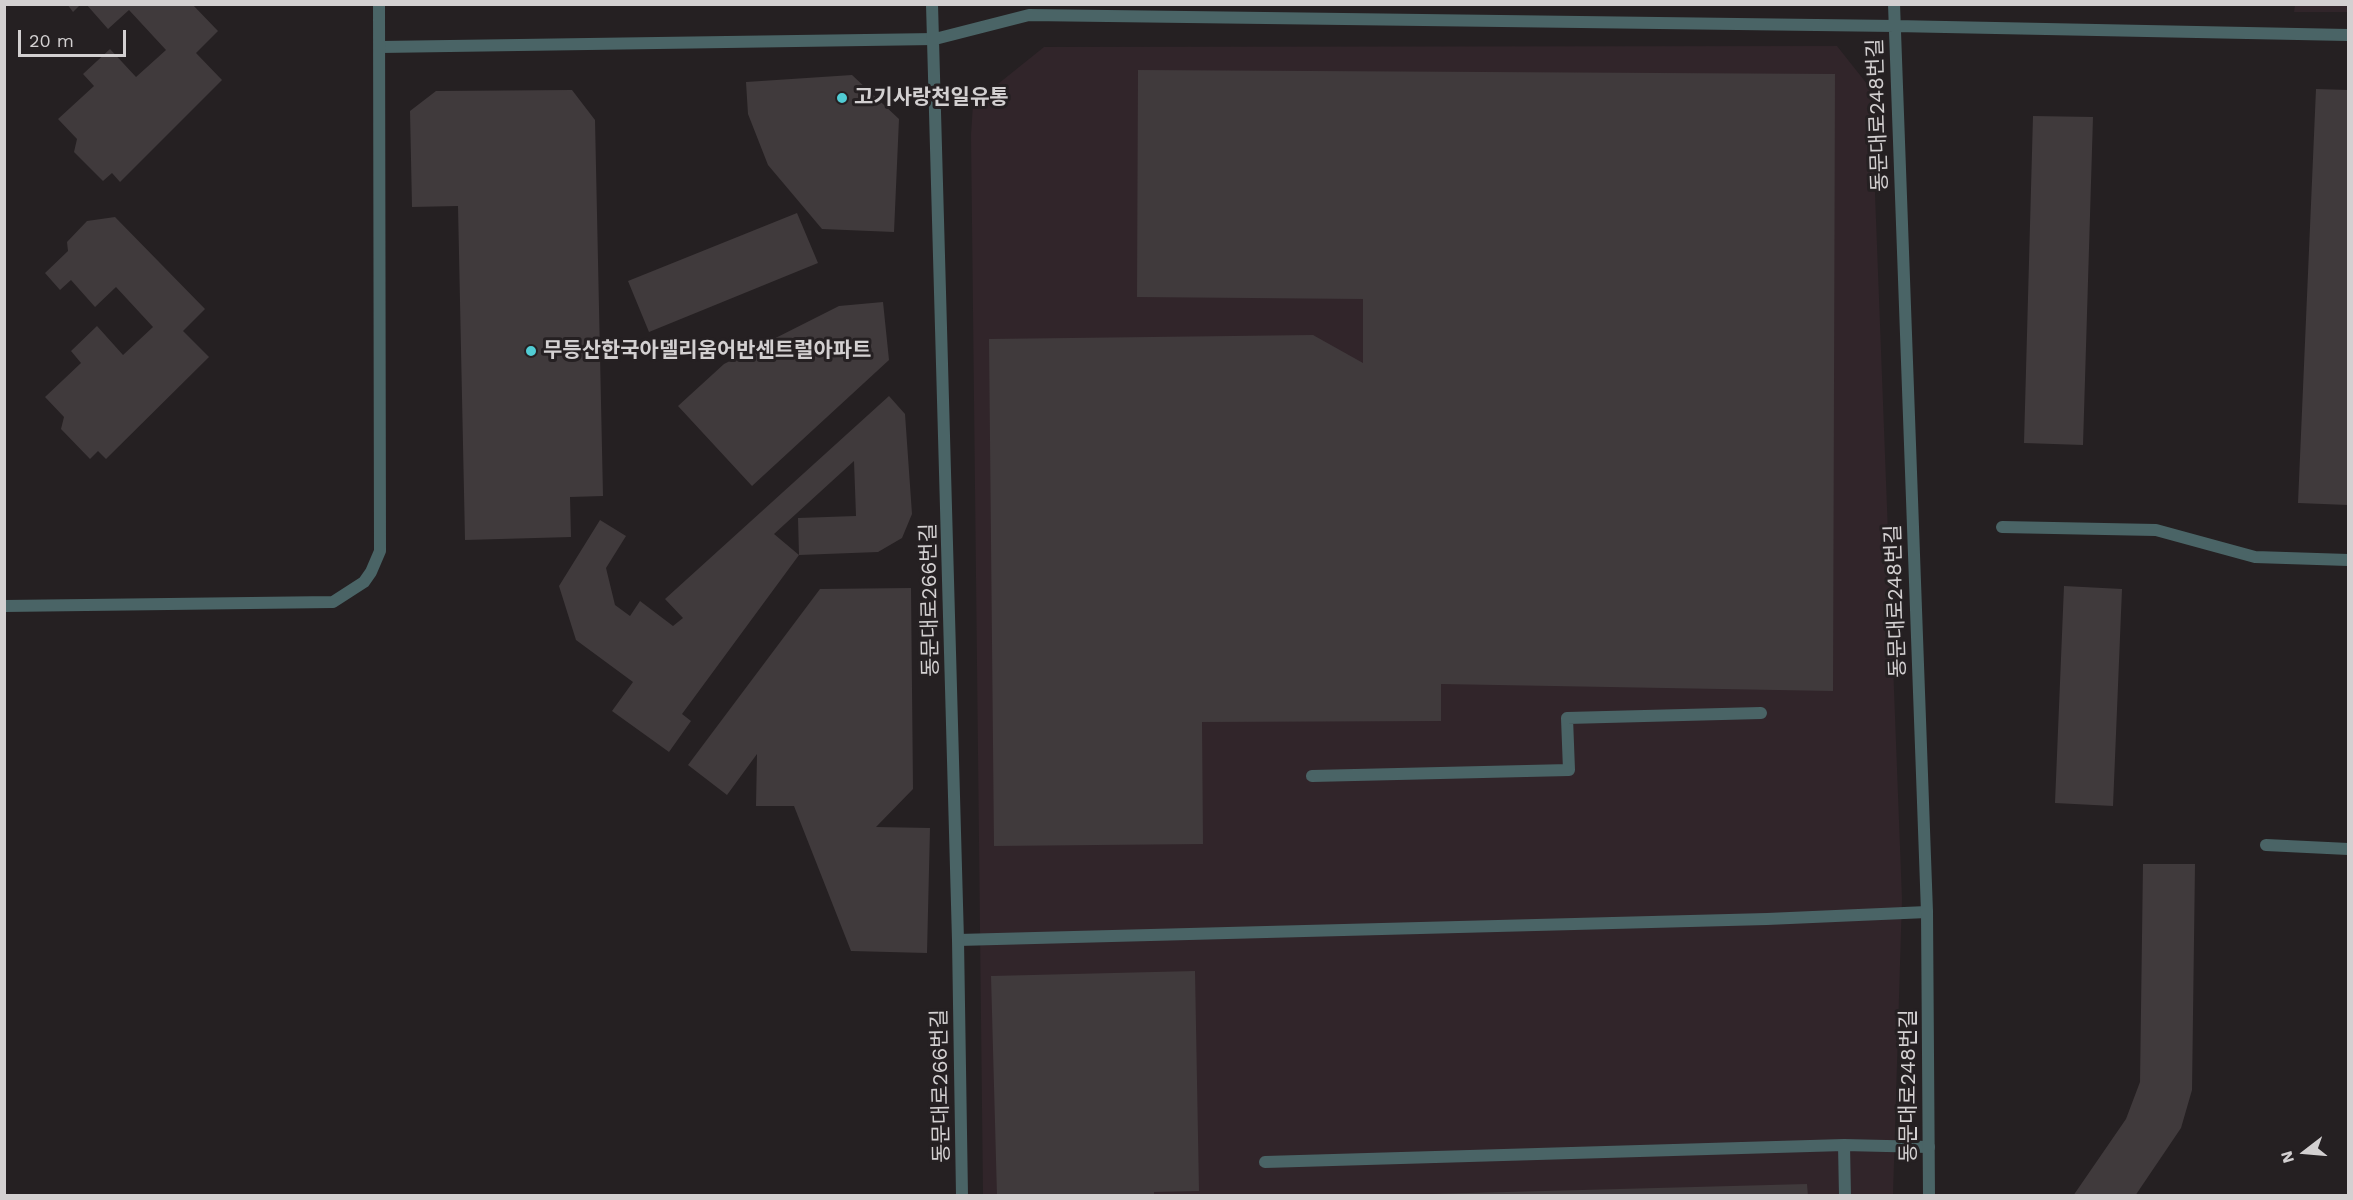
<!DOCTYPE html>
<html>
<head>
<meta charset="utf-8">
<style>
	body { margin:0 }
	#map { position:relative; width:2353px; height:1200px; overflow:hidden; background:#252022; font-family:"Work Sans",sans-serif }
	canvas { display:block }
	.frame { position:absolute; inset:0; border:6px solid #d3d0d1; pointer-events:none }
	.north { position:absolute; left:2275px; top:1122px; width:60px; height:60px; -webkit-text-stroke:4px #252022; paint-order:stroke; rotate:254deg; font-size:16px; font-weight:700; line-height:24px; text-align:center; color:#d3d0d1 }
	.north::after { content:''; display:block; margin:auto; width:21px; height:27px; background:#d3d0d1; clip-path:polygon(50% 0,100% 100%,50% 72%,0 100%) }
	.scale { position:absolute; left:18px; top:30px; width:108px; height:27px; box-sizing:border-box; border:3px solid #d3d0d1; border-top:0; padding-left:8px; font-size:18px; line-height:21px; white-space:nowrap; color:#d3d0d1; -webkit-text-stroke:4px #252022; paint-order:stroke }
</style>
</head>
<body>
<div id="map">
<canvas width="2353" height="1200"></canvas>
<div class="frame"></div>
<div class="north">N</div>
<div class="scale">20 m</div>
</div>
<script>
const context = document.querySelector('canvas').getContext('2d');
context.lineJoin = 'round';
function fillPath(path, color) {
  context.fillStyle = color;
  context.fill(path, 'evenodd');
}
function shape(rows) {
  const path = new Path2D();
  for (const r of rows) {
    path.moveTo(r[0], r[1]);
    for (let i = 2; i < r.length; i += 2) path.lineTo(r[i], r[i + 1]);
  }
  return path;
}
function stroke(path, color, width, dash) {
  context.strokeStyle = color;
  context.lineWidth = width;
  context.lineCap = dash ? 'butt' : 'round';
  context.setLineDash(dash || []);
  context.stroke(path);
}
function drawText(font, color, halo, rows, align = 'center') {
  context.font = font + ' "Work Sans","Noto Sans KR",sans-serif';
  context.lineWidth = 6;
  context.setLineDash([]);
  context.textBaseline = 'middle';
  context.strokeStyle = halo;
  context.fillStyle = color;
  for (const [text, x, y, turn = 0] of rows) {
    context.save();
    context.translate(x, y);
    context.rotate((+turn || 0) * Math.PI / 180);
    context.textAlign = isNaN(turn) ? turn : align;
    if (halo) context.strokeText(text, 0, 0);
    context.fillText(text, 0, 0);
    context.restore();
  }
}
const built = shape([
	[2295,5,2348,5,2348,12,2294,12],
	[1837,46,1871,89,1902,899,1893,1195,983,1195,971,135,973,104,1044,47]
]);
const building = shape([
	[67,4,81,4,73,12],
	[86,4,192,4,218,31,196,53,222,80,120,182,112,173,103,181,74,152,77,139,58,119,94,86,83,74,110,49,136,77,166,50,129,10,108,29],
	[1138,70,1835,74,1833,691,1441,684,1441,721,1202,722,1203,844,994,846,989,339,1313,335,1363,363,1363,299,1137,297],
	[852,75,899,119,894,232,822,229,768,165,748,114,746,82],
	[2316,89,2348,90,2348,505,2298,503],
	[572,90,595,120,603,496,570,497,571,537,465,540,458,206,412,207,410,111,436,91],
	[2033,116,2093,117,2083,445,2024,443],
	[797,213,818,263,649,332,628,281],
	[115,217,205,309,183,331,209,357,106,459,98,451,90,459,61,429,64,417,45,397,81,363,71,351,97,326,123,355,153,327,116,287,95,307,71,280,60,290,45,273,68,251,67,242,87,221],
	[883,302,889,360,752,486,678,406,724,364,839,306],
	[889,396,905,414,912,514,902,538,878,552,799,555,798,518,856,516,854,461,774,534,799,555,682,714,691,721,669,752,612,711,633,682,576,640,559,586,600,520,626,536,606,568,615,605,630,616,640,601,673,626,683,618,665,599],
	[2064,586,2122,589,2113,806,2055,803],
	[911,588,913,789,876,827,930,828,927,953,851,951,794,806,756,806,757,754,727,795,688,765,820,589],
	[2143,864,2195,864,2192,1090,2181,1128,2135,1196,2073,1196,2126,1119,2140,1082],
	[1195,971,1199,1191,1154,1192,1154,1196,997,1196,991,976],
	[1807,1184,1808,1196,1431,1196,1431,1194]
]);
const lane = shape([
	[380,47,935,39],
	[1312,776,1569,770,1567,718,1761,713],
	[958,940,1767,919,1927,912],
	[1844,1145,1845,1196],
	[1265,1162,1844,1145,1929,1147]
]);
const street = shape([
	[932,4,958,940,962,1196],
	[1894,4,1927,912,1929,1196],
	[935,39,1029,15,1895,26,2348,35],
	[2002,527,2156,530,2255,557,2348,560],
	[4,606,333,602,364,582,371,572,380,551,379,4],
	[2266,845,2348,849]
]);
const markers = [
	[842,98,6,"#51ccd4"],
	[531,351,6,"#51ccd4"]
];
const poiNames = [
	["고기사랑천일유통",854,98],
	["무등산한국아델리움어반센트럴아파트",543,351]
];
const streetNames = [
	["동문대로248번길",1878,115,-92],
	["동문대로266번길",930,600,-91],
	["동문대로248번길",1896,601,-92],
	["동문대로266번길",941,1086,-91],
	["동문대로248번길",1909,1086,-90]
];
fillPath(built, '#31252a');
fillPath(building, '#403a3c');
stroke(lane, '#4a6466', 12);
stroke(street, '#4a6466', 12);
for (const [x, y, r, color] of markers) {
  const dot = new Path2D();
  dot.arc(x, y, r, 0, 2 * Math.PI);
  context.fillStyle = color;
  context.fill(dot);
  stroke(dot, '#252022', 2);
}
drawText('bold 21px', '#d3d0d1', '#252022', poiNames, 'left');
drawText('21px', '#d3d0d1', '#252022', streetNames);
</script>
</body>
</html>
